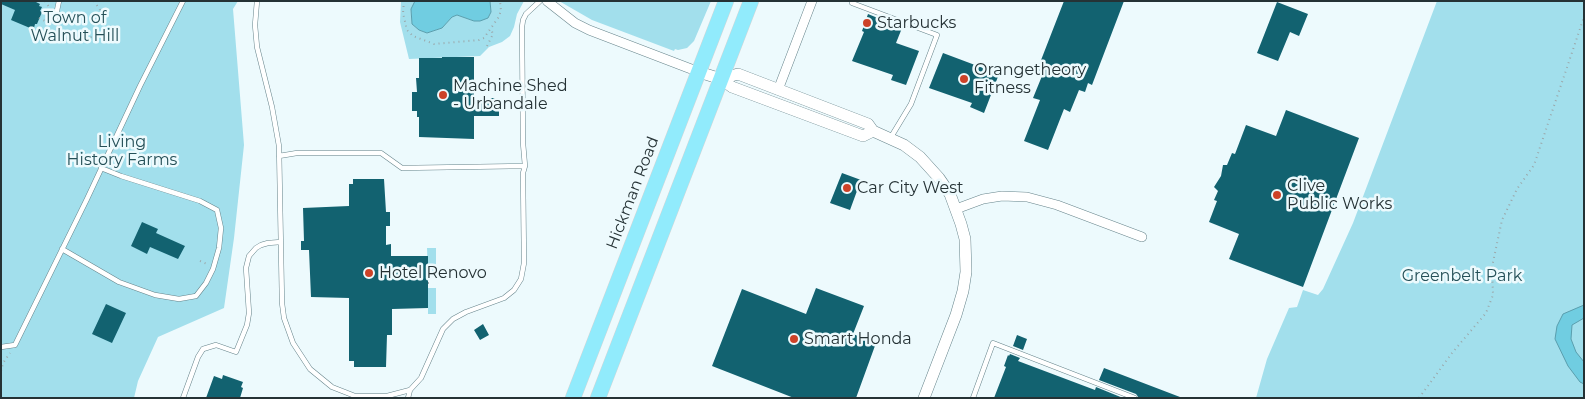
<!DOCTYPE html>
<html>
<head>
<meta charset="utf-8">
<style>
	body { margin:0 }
	#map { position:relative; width:1585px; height:399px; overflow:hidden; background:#edfafd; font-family:Montserrat,sans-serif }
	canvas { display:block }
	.frame { position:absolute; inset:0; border:2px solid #253235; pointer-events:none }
</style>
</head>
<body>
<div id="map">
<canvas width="1585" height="399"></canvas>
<div class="frame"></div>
</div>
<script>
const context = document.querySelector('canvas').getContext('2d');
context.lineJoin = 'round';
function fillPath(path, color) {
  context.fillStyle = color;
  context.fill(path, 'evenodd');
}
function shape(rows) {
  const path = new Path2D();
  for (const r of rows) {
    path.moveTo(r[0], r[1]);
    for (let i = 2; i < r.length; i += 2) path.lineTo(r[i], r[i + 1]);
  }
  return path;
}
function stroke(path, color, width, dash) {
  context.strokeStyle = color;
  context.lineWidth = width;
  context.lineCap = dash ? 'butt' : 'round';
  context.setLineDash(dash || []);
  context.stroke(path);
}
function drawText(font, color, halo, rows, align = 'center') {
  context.font = font + ' Montserrat,sans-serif';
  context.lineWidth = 5;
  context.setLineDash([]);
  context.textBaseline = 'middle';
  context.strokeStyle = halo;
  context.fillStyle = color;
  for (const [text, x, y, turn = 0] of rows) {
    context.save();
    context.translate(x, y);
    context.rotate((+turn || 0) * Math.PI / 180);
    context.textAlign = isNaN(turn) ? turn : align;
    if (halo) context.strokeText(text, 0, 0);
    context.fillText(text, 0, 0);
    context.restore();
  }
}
const green = shape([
	[1,1,238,1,233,9,244,145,234,238,224,308,158,337,138,381,134,398,1,398],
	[401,1,415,1,411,13,412,24,419,30,427,33,442,28,452,17,457,15,474,21,488,18,491,12,490,1,524,1,517,14,514,27,510,36,502,42,489,47,480,56,409,59,400,22],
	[559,1,711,1,694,41,687,48,678,50,675,49,674,51,592,20],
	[1437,1,1584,1,1584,398,1256,398,1267,359,1289,308,1297,307,1303,290,1318,295,1323,289,1353,223],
	[427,248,436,248,436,277,428,277],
	[428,288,436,288,436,314,428,314]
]);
const water = shape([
	[415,1,490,1,491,12,488,18,480,21,474,21,457,15,452,17,442,28,427,33,419,30,412,24,411,9,415,1],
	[1584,305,1584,318,1572,325,1571,339,1576,352,1584,362,1584,384,1580,382,1568,366,1555,339,1557,326,1563,314,1584,305]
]);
const building = shape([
	[1,1,34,1,40,4,39,6,42,7,40,11,42,12,37,24,35,24,34,28,30,28,11,20,15,10,1,4],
	[1064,1,1124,1,1092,85,1088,83,1085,92,1079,90,1070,112,1064,109,1048,150,1024,141,1040,100,1033,98,1042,76,1036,73],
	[1277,2,1308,14,1299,36,1290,32,1278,61,1257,53],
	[868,14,902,28,896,43,919,51,906,85,891,80,893,75,852,61,864,32,862,31],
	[943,53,999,74,984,113,970,107,972,103,929,88],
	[442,57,474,57,474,98,499,98,499,116,474,116,474,139,419,137,419,117,417,117,417,111,412,111,412,92,417,92,416,78,419,78,419,58,442,58],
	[1286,110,1359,138,1303,287,1229,259,1239,234,1209,222,1217,201,1214,200,1218,191,1214,187,1221,176,1223,165,1227,165,1232,153,1235,154,1246,125,1276,136],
	[842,173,861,180,850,210,830,203],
	[353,179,384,179,386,212,390,212,390,226,386,226,386,245,391,244,391,256,428,256,428,308,392,309,392,335,387,335,386,367,354,367,354,361,349,361,349,298,311,297,309,250,301,250,301,241,304,241,303,208,349,206,349,184,353,184],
	[142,222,158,229,156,233,185,246,178,259,150,247,147,254,131,246],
	[816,288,864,306,853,334,876,343,856,398,794,398,712,366,742,289,806,314],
	[106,304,126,313,112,343,92,334],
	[483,324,489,335,480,340,474,330],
	[1017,335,1027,339,1023,350,1013,346],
	[1010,354,1020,358,1018,361,1095,390,1096,387,1123,398,994,398,1006,367,1004,366,1008,355,1009,356],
	[1104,368,1180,397,1180,398,1139,398,1136,394,1099,380],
	[223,375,243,382,241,387,243,388,240,398,206,398,214,376,222,379]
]);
const path = shape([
	[45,1,49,7],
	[404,1,403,13,407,30,413,36,434,44,479,40,484,38,498,18,501,11,500,1],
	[39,18,47,22],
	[57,27,64,37,75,41,92,37,100,20,100,10,94,1],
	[487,46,493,34,491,29],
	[501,107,503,107],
	[542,107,544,107],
	[200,261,207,264],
	[428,283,432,283],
	[1,371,3,363,10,353],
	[1419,398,1452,353,1486,313,1493,295,1492,267,1502,220,1517,189,1534,165,1584,17]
]);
const service = shape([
	[257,1,255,25,257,47,272,107,279,146,282,303,284,318,293,343,310,369,332,387,355,396,387,396,410,390,421,378,443,329,453,319,466,312,504,298,514,290,521,279,524,263,523,173,525,166,523,143,522,27,523,20,526,14,540,1],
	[852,3,937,35,911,104,891,137],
	[55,20,59,1],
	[279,156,297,153,381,153,402,168,525,166],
	[62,249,119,282,155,295,179,299,196,296,206,283,213,269,219,248,221,228,217,210,200,201,121,176,101,168],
	[1,347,15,345,87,199,140,86,183,1],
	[183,398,198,357,203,349,216,345,236,352,247,325,249,313,246,268,249,256,256,248,261,245,268,243,281,242],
	[408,398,410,390],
	[973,398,993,343,1135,398]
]);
const minor = shape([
	[547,1,575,23,589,30,699,72],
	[778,90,812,1],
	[956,209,983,199,1002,196,1027,197,1057,205,1142,237]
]);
const tertiary = shape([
	[699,72,721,79,732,87,863,136,873,131],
	[721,79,738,74,868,124,873,131,904,145,920,157,939,178,950,194,961,224,965,239,966,272,963,291,956,315,924,398]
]);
const primary = shape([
	[573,398,726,1],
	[598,398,751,1]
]);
const markers = [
	[867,23,5,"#cd4228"],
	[964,79,5,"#cd4228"],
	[443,95,5,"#cd4228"],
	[847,188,5,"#cd4228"],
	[1277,195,5,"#cd4228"],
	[369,273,5,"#cd4228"],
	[794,339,5,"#cd4228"]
];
const parkNames = [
	["Town of",75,18],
	["Walnut Hill",75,36],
	["Living",122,142],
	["History Farms",122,160],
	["Greenbelt Park",1462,276]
];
const poiNames = [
	["Starbucks",877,23],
	["Orangetheory",974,70],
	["Fitness",974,88],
	["Machine Shed",453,86],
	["- Urbandale",453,104],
	["Clive",1287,186],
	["Public Works",1287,204],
	["Car City West",857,188],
	["Hotel Renovo",379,273],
	["Smart Honda",804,339]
];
const streetNames = [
	["Hickman Road",633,193,-69]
];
fillPath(green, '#a2dfec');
fillPath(water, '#70cde1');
stroke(water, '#5a9ead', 1);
fillPath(building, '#126270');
stroke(service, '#66848b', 5.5);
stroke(minor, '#66848b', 10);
stroke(tertiary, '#66848b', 12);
stroke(primary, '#d3d6d7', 16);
stroke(path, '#9ba8ab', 2, [1, 4]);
stroke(service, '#fff', 4.5);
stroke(minor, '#fff', 9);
stroke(tertiary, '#fff', 11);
stroke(primary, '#91ebfc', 15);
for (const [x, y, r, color] of markers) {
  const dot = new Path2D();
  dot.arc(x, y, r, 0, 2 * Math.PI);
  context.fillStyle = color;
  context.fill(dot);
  stroke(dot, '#edfafd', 2);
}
drawText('16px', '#255058', '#edfafd', parkNames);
drawText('16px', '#253235', '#edfafd', poiNames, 'left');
drawText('16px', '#253235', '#edfafd', streetNames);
</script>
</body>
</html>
